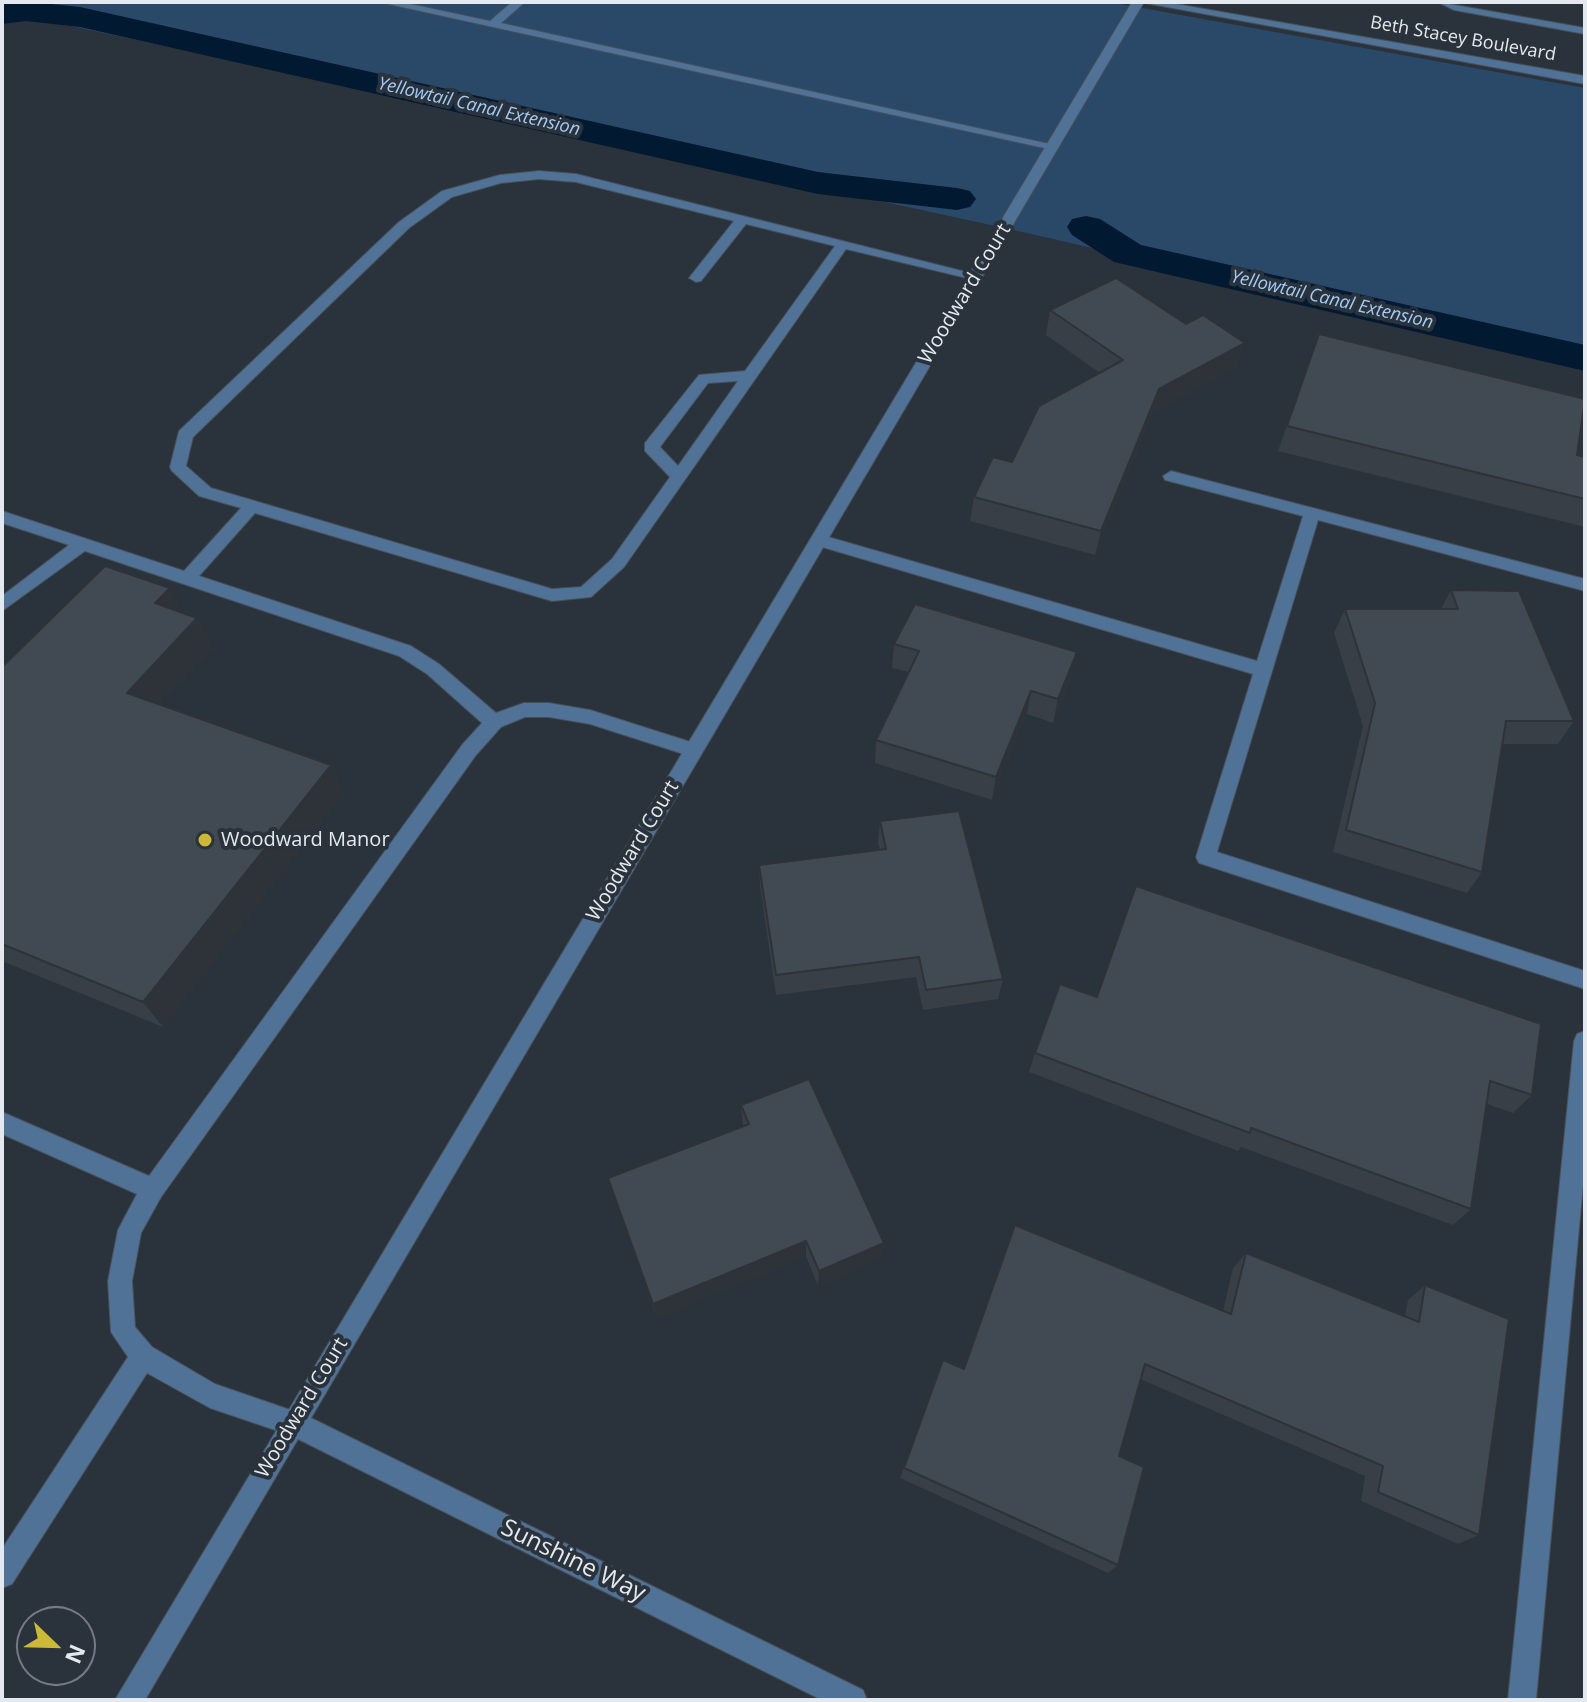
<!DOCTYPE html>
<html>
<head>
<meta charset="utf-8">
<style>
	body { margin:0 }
	#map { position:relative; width:1587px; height:1702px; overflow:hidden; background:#2a323b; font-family:"Open Sans",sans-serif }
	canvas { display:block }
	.frame { position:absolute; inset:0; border:4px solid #e4e9ef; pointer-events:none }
	.north { position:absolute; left:16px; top:1606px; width:80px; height:80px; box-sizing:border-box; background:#2a323b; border:2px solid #747b83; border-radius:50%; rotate:113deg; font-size:22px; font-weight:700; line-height:32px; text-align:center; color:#e4e9ef }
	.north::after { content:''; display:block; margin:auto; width:28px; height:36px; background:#ccb938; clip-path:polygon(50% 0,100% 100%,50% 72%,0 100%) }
</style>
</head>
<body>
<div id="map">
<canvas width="1587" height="1702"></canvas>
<div class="frame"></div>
<div class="north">N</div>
</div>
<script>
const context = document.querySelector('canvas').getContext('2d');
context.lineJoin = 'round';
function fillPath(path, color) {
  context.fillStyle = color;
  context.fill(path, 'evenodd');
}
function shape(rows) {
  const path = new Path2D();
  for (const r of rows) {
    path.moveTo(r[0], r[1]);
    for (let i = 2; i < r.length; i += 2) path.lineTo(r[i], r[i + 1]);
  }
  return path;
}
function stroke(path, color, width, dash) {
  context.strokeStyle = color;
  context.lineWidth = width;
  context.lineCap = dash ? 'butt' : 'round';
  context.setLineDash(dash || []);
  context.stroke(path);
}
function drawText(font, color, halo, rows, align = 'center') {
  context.font = font + ' "Open Sans",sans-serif';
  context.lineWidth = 8;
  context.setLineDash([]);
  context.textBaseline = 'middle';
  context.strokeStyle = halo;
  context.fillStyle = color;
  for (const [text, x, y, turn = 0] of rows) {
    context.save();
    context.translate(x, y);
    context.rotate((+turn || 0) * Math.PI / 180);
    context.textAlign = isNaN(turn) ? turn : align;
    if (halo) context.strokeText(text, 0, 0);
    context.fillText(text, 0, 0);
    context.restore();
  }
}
const green = shape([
	[2,2,1109,2,1585,88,1585,362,1014,230,2,11]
]);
const canal = shape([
	[32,2,80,7,818,172,957,188,970,191,976,199,970,207,957,210,818,194,80,27,26,21,2,24,2,4,32,2],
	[1086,216,1100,219,1141,245,1585,345,1585,371,1114,262,1072,235,1067,227,1072,219,1086,216]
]);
const service = shape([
	[379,2,401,2,490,21,512,2,525,2,501,23,1059,146,1053,150,379,2],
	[539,171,576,174,982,276,975,280,846,249,624,567,591,597,552,601,255,513,199,576,411,646,439,664,496,713,524,703,549,703,590,710,700,745,702,750,693,757,590,724,549,717,525,717,501,727,476,755,161,1197,141,1233,132,1281,135,1327,152,1347,215,1384,302,1414,306,1423,302,1432,293,1436,210,1408,147,1373,12,1584,2,1588,2,1549,128,1357,111,1332,108,1281,118,1230,137,1194,2,1134,2,1112,149,1176,462,745,482,723,427,674,399,656,85,551,2,611,2,596,69,545,2,523,2,511,184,571,241,508,199,496,172,471,170,467,179,431,399,222,442,191,500,175,539,171],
	[539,179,576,182,734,221,689,278,696,282,701,281,746,224,835,246,745,371,699,375,645,443,645,451,670,477,612,559,581,587,552,589,211,488,186,466,193,437,409,228,452,197,501,183,539,179],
	[738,381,678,466,660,447,708,383,738,381],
	[1171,471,1585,579,1585,591,1318,520,1217,852,1585,971,1585,989,1199,863,1196,857,1253,674,812,544,810,540,818,534,1257,661,1303,516,1165,480,1163,476,1171,471],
	[1585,1031,1585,1162,1536,1700,1508,1700,1574,1041,1577,1034,1585,1031]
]);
const minor = shape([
	[1132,2,1144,2,311,1418,863,1690,867,1700,822,1700,298,1439,145,1700,115,1700,1132,2],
	[1438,2,1585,28,1585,34,1454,10,1438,2]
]);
const tertiary = shape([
	[1140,2,1165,2,1585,76,1585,84,1140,2]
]);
const wall = shape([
	[1050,310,1237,367,1153,413,1095,555,970,521,974,497,1012,462,1100,373,1046,335],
	[1319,334,1577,455,1585,457,1585,527,1278,451],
	[170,588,183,613,197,618,212,648,161,704,331,765,344,793,163,1027,2,961,2,667],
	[1451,590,1574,721,1558,744,1502,744,1482,872,1467,893,1333,852,1363,726,1334,633,1345,609,1441,609],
	[894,644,1072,675,1053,723,1027,714,992,800,875,763,876,740,909,672,892,668],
	[880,821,1003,979,998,999,923,1010,916,977,776,995,760,886,759,865,880,850,878,843],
	[1136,886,1532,1095,1513,1113,1487,1104,1471,1209,1453,1225,1241,1147,1238,1151,1029,1072,1035,1053,1097,997],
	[741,1105,884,1243,882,1258,818,1286,806,1256,657,1318,608,1178,743,1126],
	[1246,1253,1405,1316,1408,1300,1425,1285,1479,1535,1458,1544,1361,1501,1365,1476,1140,1379,1119,1456,1118,1565,1108,1573,900,1478,943,1360,963,1369,1223,1311,1233,1268]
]);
const shadedWall = shape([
	[1245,343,1237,367,1153,413,1095,555,1101,531,1159,389],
	[170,588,186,618,155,603],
	[197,618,212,648,145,722,127,693],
	[1077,652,1072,675,1053,723,1058,699],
	[1031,691,1027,714,992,800,996,777],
	[331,765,344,793,163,1027,143,1002],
	[806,1241,806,1256,657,1318,653,1304],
	[884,1243,882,1258,818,1286,819,1271]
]);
const building = shape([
	[1116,278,1186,324,1203,315,1245,343,1159,389,1101,531,974,497,993,457,1012,462,1039,406,1123,360,1050,310,1116,278],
	[1319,334,1585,399,1577,455,1585,457,1585,499,1287,426,1319,334],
	[105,566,170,588,155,603,197,618,127,693,331,765,143,1002,2,944,2,667,105,566],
	[1451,590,1519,591,1574,721,1506,721,1482,872,1346,830,1375,703,1345,609,1458,609,1451,590],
	[915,604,1077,652,1058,699,1031,691,996,777,876,740,919,651,894,644,915,604],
	[959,811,1003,979,926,990,919,957,776,975,759,865,886,849,880,821,959,811],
	[1136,886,1541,1024,1532,1095,1490,1081,1471,1209,1251,1128,1250,1133,1035,1053,1060,984,1097,997,1136,886],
	[809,1079,884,1243,819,1271,806,1241,653,1304,608,1178,749,1124,741,1105,809,1079],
	[1015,1225,1231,1314,1246,1253,1419,1322,1425,1285,1509,1319,1479,1535,1378,1492,1383,1466,1145,1364,1119,1456,1144,1467,1118,1565,904,1468,943,1360,964,1369,1015,1225]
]);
const markers = [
	[205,840,8,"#ccb938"]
];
const farStreetnames = [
	["Beth Stacey Boulevard",1463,39,10]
];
const farWaternames = [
	["Yellowtail Canal Extension",479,107,13],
	["Yellowtail Canal Extension",1332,300,13]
];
const streetNames = [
	["Woodward Court",965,294,-59],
	["Woodward Court",633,851,-59],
	["Woodward Court",302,1408,-59]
];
const poiNames = [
	["Woodward Manor",221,840]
];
const nearStreetnames = [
	["Sunshine Way",573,1561,26]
];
fillPath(green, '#2a4968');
fillPath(canal, '#021932');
stroke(service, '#484f58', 2);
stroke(minor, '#484f58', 2);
stroke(tertiary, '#484f58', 2);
fillPath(service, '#4f7296');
fillPath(minor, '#4f7296');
fillPath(tertiary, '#4f7296');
fillPath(wall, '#383f47');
fillPath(shadedWall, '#2e3339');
fillPath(building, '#414952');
stroke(building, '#2e3339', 2);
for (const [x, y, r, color] of markers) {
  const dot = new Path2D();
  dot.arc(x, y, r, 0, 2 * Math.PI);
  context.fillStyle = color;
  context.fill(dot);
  stroke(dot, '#2a323b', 3);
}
drawText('18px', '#e4e9ef', '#2a323b', farStreetnames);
drawText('italic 18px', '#a3cbf7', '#2a323b', farWaternames);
drawText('20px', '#e4e9ef', '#2a323b', streetNames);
drawText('20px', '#e4e9ef', '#2a323b', poiNames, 'left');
drawText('24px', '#e4e9ef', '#2a323b', nearStreetnames);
</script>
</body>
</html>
